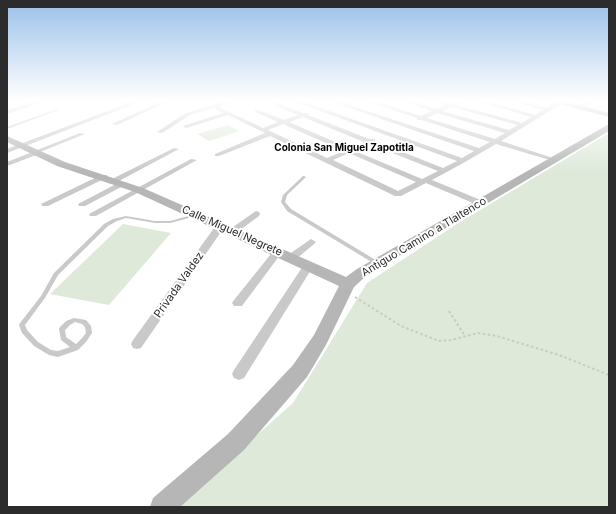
<!DOCTYPE html>
<html>
<head>
<meta charset="utf-8">
<style>
	body { margin:0 }
	#map { position:relative; width:616px; height:514px; overflow:hidden; background:#fff; font-family:Inter,sans-serif }
	canvas { display:block }
	.frame { position:absolute; inset:0; border:8px solid #2c2c2c; pointer-events:none }
</style>
</head>
<body>
<div id="map">
<canvas width="616" height="514"></canvas>
<div class="frame"></div>
</div>
<script>
const context = document.querySelector('canvas').getContext('2d');
context.lineJoin = 'round';
function fillPath(path, color) {
  context.fillStyle = color;
  context.fill(path, 'evenodd');
}
function shape(rows) {
  const path = new Path2D();
  for (const r of rows) {
    path.moveTo(r[0], r[1]);
    for (let i = 2; i < r.length; i += 2) path.lineTo(r[i], r[i + 1]);
  }
  return path;
}
function stroke(path, color, width, dash) {
  context.strokeStyle = color;
  context.lineWidth = width;
  context.lineCap = dash ? 'butt' : 'round';
  context.setLineDash(dash || []);
  context.stroke(path);
}
function drawText(font, color, halo, rows, align = 'center') {
  context.font = font + ' Inter,sans-serif';
  context.lineWidth = 4;
  context.setLineDash([]);
  context.textBaseline = 'middle';
  context.strokeStyle = halo;
  context.fillStyle = color;
  for (const [text, x, y, turn = 0] of rows) {
    context.save();
    context.translate(x, y);
    context.rotate((+turn || 0) * Math.PI / 180);
    context.textAlign = isNaN(turn) ? turn : align;
    if (halo) context.strokeText(text, 0, 0);
    context.fillText(text, 0, 0);
    context.restore();
  }
}
const green = shape([
	[228,125,240,131,209,141,197,134],
	[609,133,609,507,176,507,293,403,367,283,460,222],
	[123,224,171,233,109,305,50,294]
]);
const path = shape([
	[355,297,401,326,439,341,451,340,478,333,497,336,559,355,609,375],
	[449,311,465,336]
]);
const lane = shape([
	[57,109,59,110,7,129,7,127,57,109],
	[303,176,304,176,306,177,287,195,285,202,291,209,379,262,380,263,379,264,375,264,287,211,281,202,283,195,303,176],
	[195,214,197,215,197,216,170,223,155,223,126,218,117,221,108,226,58,275,45,298,25,325,27,330,38,342,51,350,58,351,70,347,61,340,59,329,60,327,66,321,74,318,86,320,91,326,92,333,86,342,78,350,58,357,49,355,34,346,22,333,19,325,20,323,41,296,54,273,104,224,113,219,126,216,155,221,170,221,195,214],
	[75,322,82,324,85,327,86,333,82,338,76,344,66,337,65,330,70,325,75,322]
]);
const street = shape([
	[7,101,10,101,7,104,7,101],
	[37,101,43,102,7,114,7,110,37,101],
	[134,101,142,101,7,153,7,149,134,101],
	[162,101,169,101,117,125,112,124,162,101],
	[225,101,233,101,218,107,263,128,278,122,255,112,255,110,259,110,284,120,298,115,275,106,274,105,277,103,303,113,309,113,308,115,369,139,375,139,375,141,443,168,457,161,293,101,301,101,462,158,474,151,329,101,337,101,479,148,490,142,422,120,417,120,417,118,366,101,374,101,421,116,432,111,401,101,409,101,437,109,446,105,435,101,451,103,462,101,456,105,522,123,531,117,477,101,486,101,535,115,543,110,513,101,522,101,547,108,559,101,562,103,561,104,501,141,559,160,553,161,496,144,465,162,432,180,483,201,484,203,480,206,426,183,401,196,395,196,270,136,219,156,215,156,215,154,265,133,228,115,186,128,183,126,223,113,213,108,190,115,162,133,157,132,186,113,225,101],
	[452,107,518,125,509,130,442,111,452,107],
	[437,113,505,133,495,139,427,118,437,113],
	[303,117,364,142,349,148,289,122,303,117],
	[283,124,344,151,327,158,268,130,283,124],
	[370,144,438,171,422,179,355,151,370,144],
	[349,153,416,182,398,191,333,160,349,153],
	[588,101,594,101,581,109,576,108,588,101],
	[80,133,85,134,40,152,39,154,7,166,7,162,80,133],
	[174,148,179,149,117,182,111,182,110,180,174,148],
	[191,159,197,160,96,216,90,216,89,214,191,159],
	[101,175,107,175,108,177,48,206,42,206,41,204,101,175],
	[120,182,126,182,127,184,85,206,79,206,78,204,120,182],
	[256,211,259,212,260,214,259,216,236,233,230,233,228,231,230,229,256,211],
	[220,223,225,226,141,348,137,349,133,348,131,344,133,340,217,224,220,223],
	[311,239,316,242,314,244,296,259,288,259,287,257,288,255,311,239],
	[278,248,283,251,242,306,234,306,232,303,234,300,275,249,278,248],
	[309,262,314,265,244,378,239,380,234,378,232,374,234,370,305,263,309,262]
]);
const secondary = shape([
	[549,101,562,101,609,113,609,117,549,101],
	[609,124,609,131,367,275,354,287,326,345,307,377,244,450,180,507,150,507,153,498,228,434,293,365,314,335,339,286,135,192,57,166,7,142,7,136,65,162,143,188,346,277,357,269,609,124]
]);
const farNeighbourhoodnames = [
	["Colonia San Miguel Zapotitla",344,148]
];
const streetNames = [
	["Calle Miguel Negrete",232,231,24],
	["Antiguo Camino a Tlaltenco",424,237,-31],
	["Privada Valdez",179,285,-55]
];
fillPath(green, '#dee9da');
stroke(path, '#c9c9c9', 2, [2.5, 2.5]);
fillPath(lane, '#c9c9c9');
fillPath(street, '#c9c9c9');
fillPath(secondary, '#b6b6b6');
const sky = context.createLinearGradient(0, 0, 0, 173);
sky.addColorStop(0, '#9ac0e8');
sky.addColorStop(0.58, '#fff');
sky.addColorStop(1, '#ffffff00');
context.fillStyle = sky;
context.fillRect(0, 0, 616, 173);
drawText('bold 10px', '#000', '#fff', farNeighbourhoodnames);
drawText('11px', '#2c2c2c', '#fff', streetNames);
</script>
</body>
</html>
